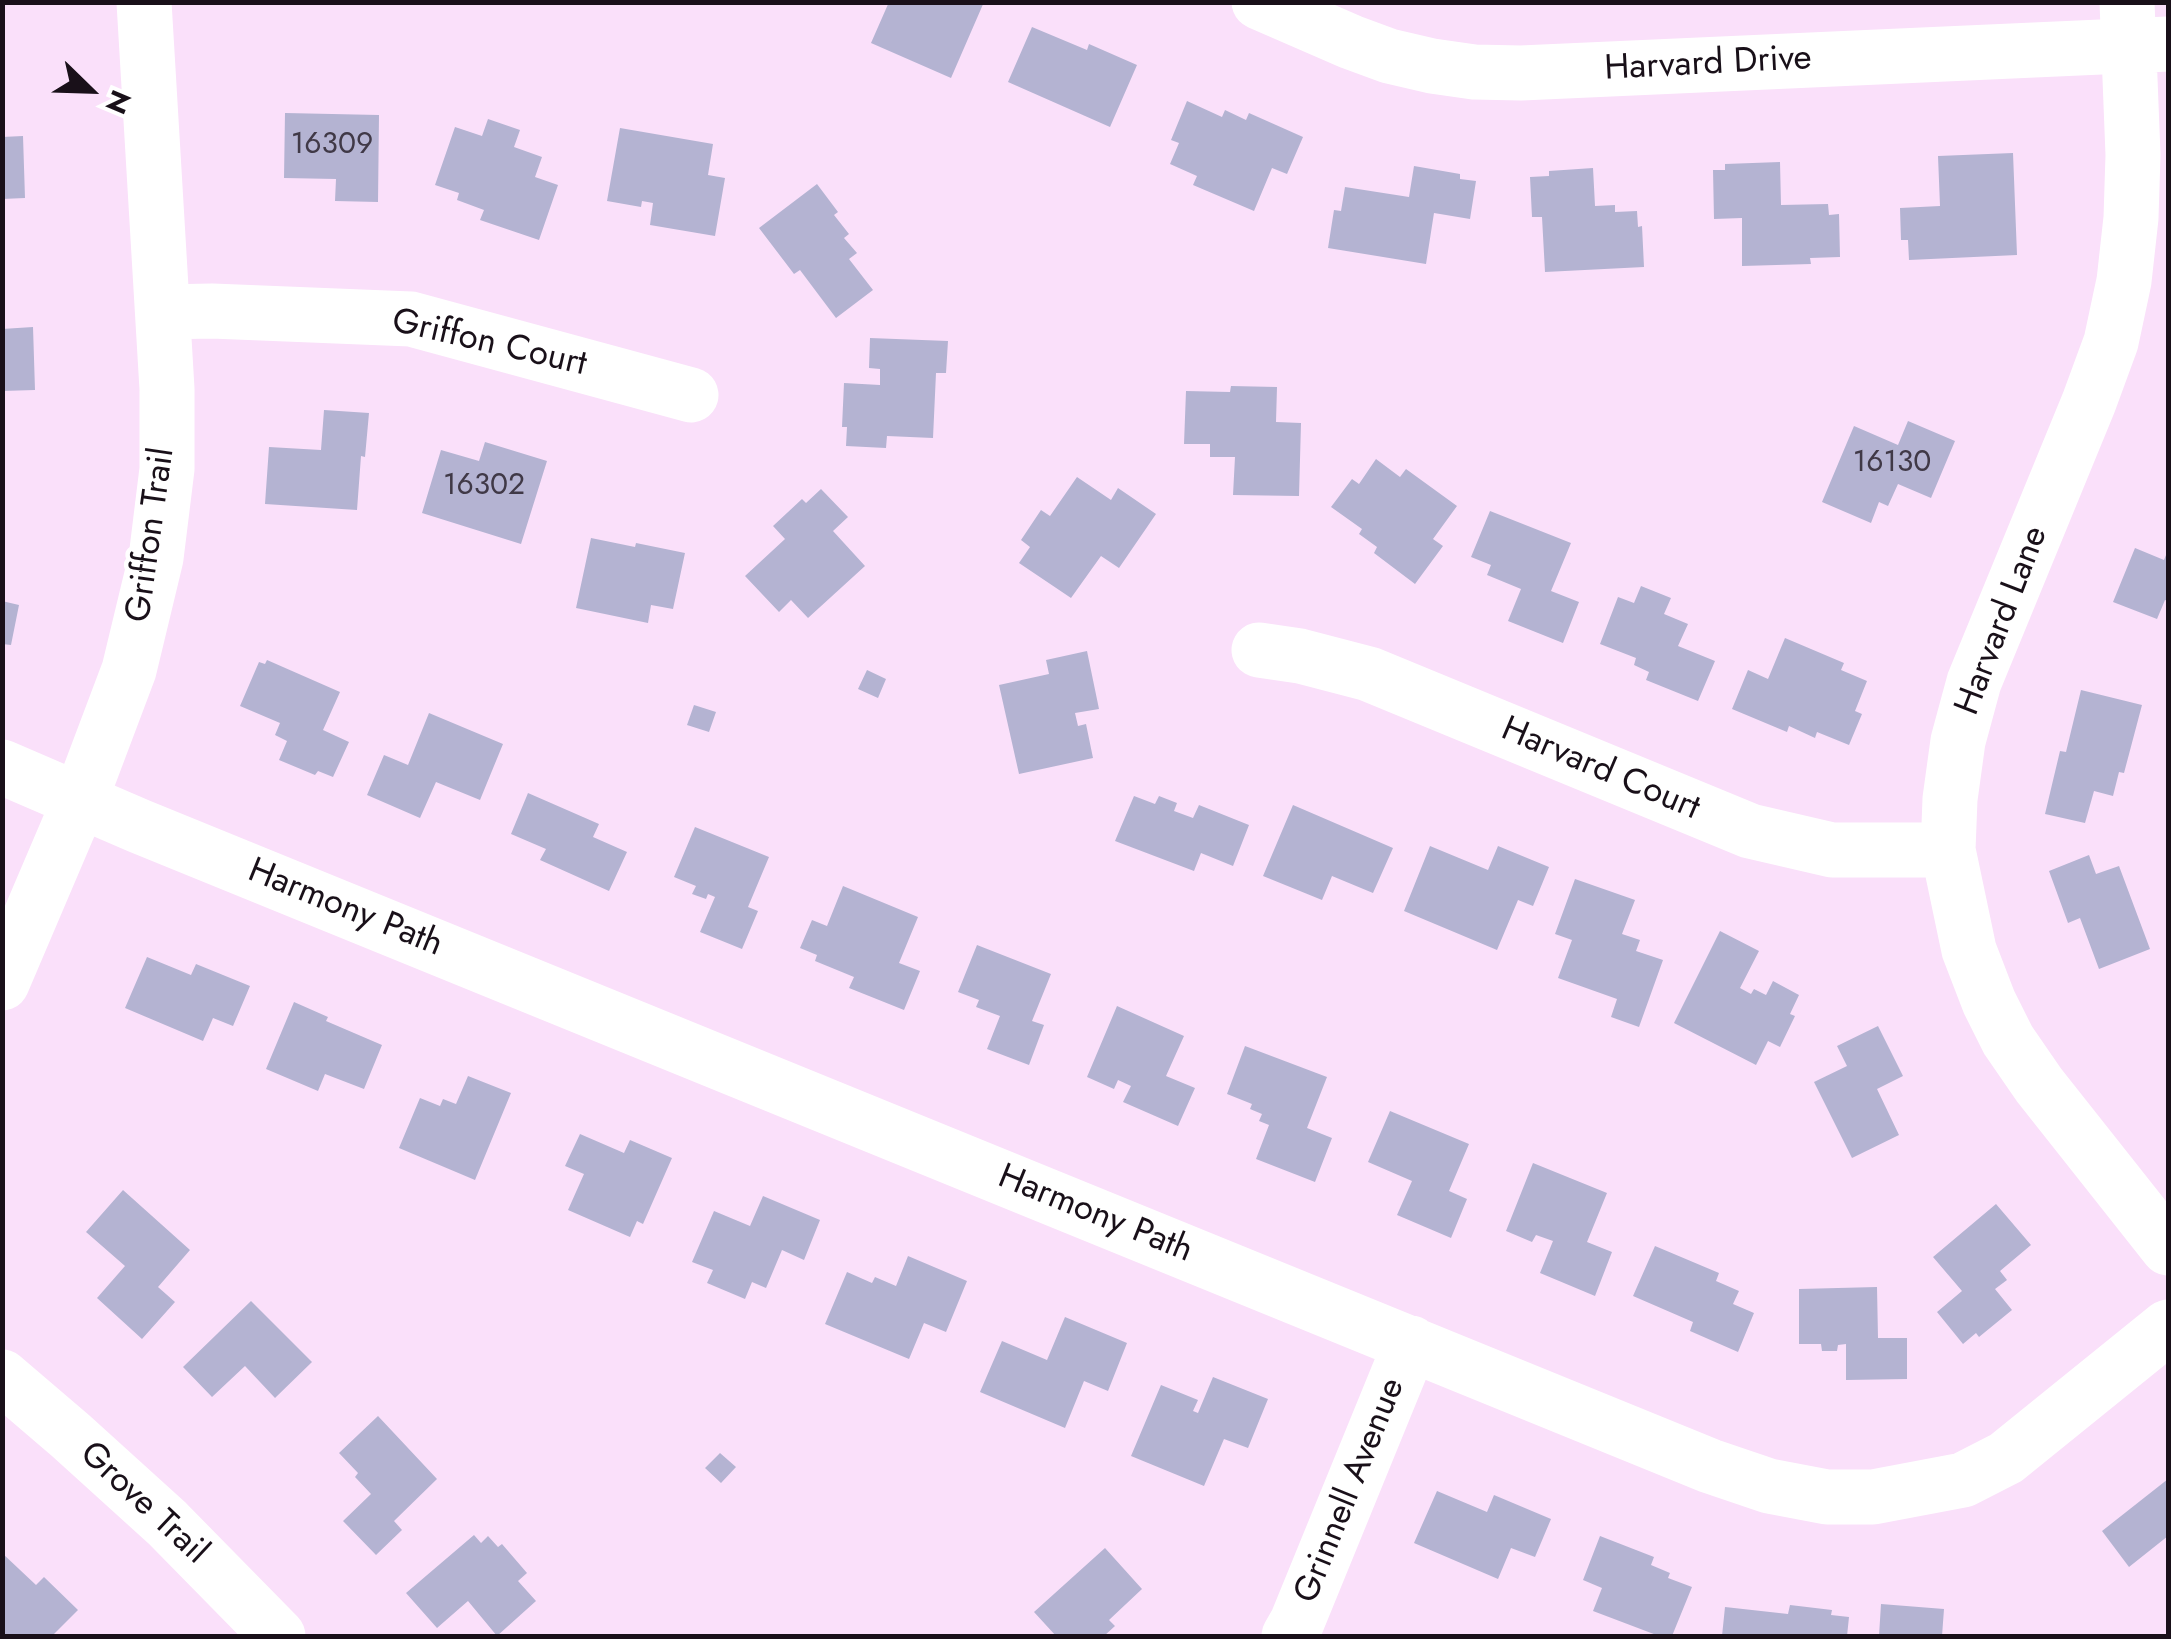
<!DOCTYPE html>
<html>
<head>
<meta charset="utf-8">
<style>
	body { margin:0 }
	#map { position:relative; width:2171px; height:1639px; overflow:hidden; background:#fae0fa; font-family:Jost,sans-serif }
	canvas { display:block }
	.frame { position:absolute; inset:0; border:5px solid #191019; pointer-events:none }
	.north { position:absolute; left:40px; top:40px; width:100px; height:100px; -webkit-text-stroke:8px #fff; paint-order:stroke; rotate:113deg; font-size:28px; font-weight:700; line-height:40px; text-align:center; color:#191019 }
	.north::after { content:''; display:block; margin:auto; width:35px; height:45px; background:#191019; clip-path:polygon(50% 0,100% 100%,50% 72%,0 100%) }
</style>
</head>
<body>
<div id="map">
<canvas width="2171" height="1639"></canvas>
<div class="frame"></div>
<div class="north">N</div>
</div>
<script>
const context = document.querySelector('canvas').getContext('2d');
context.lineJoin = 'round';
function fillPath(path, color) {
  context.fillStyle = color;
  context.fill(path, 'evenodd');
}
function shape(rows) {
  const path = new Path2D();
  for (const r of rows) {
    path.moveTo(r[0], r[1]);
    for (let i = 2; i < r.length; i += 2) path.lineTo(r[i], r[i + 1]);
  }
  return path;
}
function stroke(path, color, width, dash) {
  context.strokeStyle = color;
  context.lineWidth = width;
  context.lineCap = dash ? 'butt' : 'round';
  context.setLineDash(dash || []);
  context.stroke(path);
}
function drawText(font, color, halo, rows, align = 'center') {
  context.font = font + ' Jost,sans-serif';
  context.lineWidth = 9;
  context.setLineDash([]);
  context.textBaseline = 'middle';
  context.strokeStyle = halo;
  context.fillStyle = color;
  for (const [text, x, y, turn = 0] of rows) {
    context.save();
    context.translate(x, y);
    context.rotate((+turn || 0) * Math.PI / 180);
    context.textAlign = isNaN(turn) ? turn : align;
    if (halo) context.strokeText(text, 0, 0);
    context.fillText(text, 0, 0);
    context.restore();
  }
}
const building = shape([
	[889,2,984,2,951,78,871,43],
	[1032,27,1087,50,1089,44,1137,65,1110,127,1008,82],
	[1187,101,1222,117,1225,110,1246,120,1249,113,1303,137,1287,174,1272,168,1254,211,1193,185,1197,176,1170,164,1179,143,1171,140],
	[285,113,379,115,378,202,335,201,336,179,284,178],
	[488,119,520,130,514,147,542,157,535,177,558,185,539,240,480,220,484,210,457,200,459,193,435,185,455,127,482,136],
	[620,128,713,144,708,175,725,178,715,236,650,225,653,203,642,201,641,207,607,201],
	[23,136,25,198,2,199,2,137],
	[2013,153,2017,255,1909,260,1908,240,1901,240,1900,208,1940,206,1938,156],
	[1780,162,1781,205,1828,204,1829,215,1839,214,1840,257,1810,258,1811,264,1742,266,1742,218,1714,219,1713,170,1725,170,1725,164],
	[1414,166,1460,174,1460,179,1476,181,1470,219,1434,213,1426,264,1328,248,1334,210,1341,211,1345,187,1409,197],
	[1593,168,1595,206,1615,205,1615,212,1637,211,1638,227,1642,226,1644,267,1545,272,1542,217,1532,217,1530,177,1549,176,1549,171],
	[817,184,838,212,834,215,849,234,844,238,857,253,849,259,873,290,836,318,800,270,794,274,759,228],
	[33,327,35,390,2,391,2,329],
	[870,338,948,341,946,373,936,373,933,438,887,436,886,448,846,446,847,427,842,427,844,383,880,385,880,369,869,368],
	[1231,386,1277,387,1276,422,1301,423,1299,496,1233,495,1235,457,1210,457,1210,444,1184,444,1186,391,1230,392],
	[324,410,369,413,365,457,361,456,357,510,265,504,269,447,321,450],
	[1908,421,1955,441,1931,498,1898,484,1888,506,1879,502,1871,523,1822,502,1854,426,1898,445],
	[485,442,547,461,521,544,422,513,441,450,479,461],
	[1376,459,1400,477,1406,469,1457,506,1433,539,1443,546,1415,584,1374,553,1377,547,1359,534,1362,529,1331,507,1352,479,1359,484],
	[1077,477,1111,500,1118,488,1156,514,1119,568,1101,556,1071,598,1019,563,1030,547,1021,540,1041,510,1050,516],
	[821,489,848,517,833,531,865,566,808,618,791,600,779,612,745,576,785,539,773,526,802,499,806,503],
	[1490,511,1571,543,1551,591,1579,602,1563,643,1508,621,1521,589,1487,575,1491,565,1471,557],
	[591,538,635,547,636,543,685,553,673,609,651,605,648,623,576,608],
	[2135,548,2164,560,2168,550,2168,601,2165,600,2157,619,2113,602],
	[1641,586,1671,598,1664,614,1688,624,1678,646,1715,661,1698,701,1646,680,1649,672,1634,665,1636,658,1600,644,1618,597,1634,603],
	[2,601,19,605,11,645,2,644],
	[1785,638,1844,663,1841,670,1867,681,1855,711,1862,714,1849,745,1817,732,1815,738,1789,726,1787,732,1732,709,1748,670,1768,679],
	[1087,651,1099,709,1075,713,1078,726,1086,724,1093,758,1019,774,999,685,1049,674,1046,660],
	[267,660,340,692,323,730,349,742,333,777,318,771,315,775,279,760,287,741,275,735,280,723,240,706,259,662,265,664],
	[867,670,886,679,878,698,858,689],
	[2081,690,2142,705,2124,773,2119,772,2113,796,2094,791,2085,823,2045,814,2060,751,2066,752],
	[694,705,716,712,709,732,687,725],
	[429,713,503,744,480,800,436,782,420,818,367,795,384,755,408,765],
	[528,793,599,824,593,837,627,852,609,891,540,860,546,849,511,834],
	[1134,796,1155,804,1159,796,1177,803,1174,811,1193,818,1199,805,1249,825,1233,866,1201,853,1194,871,1115,841],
	[1293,805,1393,848,1373,893,1332,876,1322,900,1263,876],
	[695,827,769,857,748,907,758,911,742,949,700,932,715,897,708,894,706,899,692,894,696,886,674,877],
	[1430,846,1488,870,1498,846,1549,867,1533,906,1518,900,1497,950,1404,911],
	[2089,855,2096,874,2119,866,2150,949,2099,969,2080,918,2068,923,2049,871],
	[1575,879,1635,900,1622,934,1640,940,1636,951,1663,960,1639,1027,1611,1017,1617,999,1558,978,1572,940,1555,934],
	[843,886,918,917,899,963,920,971,904,1010,849,988,854,977,815,961,817,955,800,948,812,920,827,926],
	[1720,931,1759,951,1740,988,1751,994,1754,989,1766,995,1773,981,1799,995,1790,1014,1795,1016,1780,1047,1768,1041,1756,1065,1674,1023],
	[977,945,1051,974,1032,1021,1044,1025,1029,1065,987,1049,1000,1016,976,1007,979,1000,958,992],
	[147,957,191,975,196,964,250,986,233,1026,213,1018,203,1041,125,1008],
	[294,1002,328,1017,326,1021,382,1045,364,1089,325,1074,318,1091,266,1069],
	[1117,1006,1184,1036,1166,1076,1195,1088,1178,1126,1123,1102,1131,1086,1118,1080,1114,1089,1087,1077],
	[1878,1026,1903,1076,1877,1089,1899,1135,1852,1158,1814,1082,1847,1066,1837,1046],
	[1245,1046,1327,1077,1307,1128,1332,1138,1315,1182,1256,1159,1269,1125,1259,1121,1262,1114,1250,1109,1252,1104,1227,1094],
	[468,1076,511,1093,475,1180,399,1148,420,1098,440,1106,443,1099,456,1104],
	[1390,1111,1469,1144,1449,1191,1467,1199,1451,1238,1397,1215,1412,1181,1368,1162],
	[580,1134,624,1153,630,1140,672,1158,643,1224,637,1221,630,1237,568,1210,584,1174,565,1166],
	[1533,1163,1607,1193,1587,1242,1612,1252,1595,1296,1540,1273,1553,1241,1536,1235,1532,1242,1506,1231],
	[123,1190,190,1250,158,1287,175,1302,142,1339,97,1298,125,1266,86,1232],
	[763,1196,820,1220,804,1260,782,1250,766,1288,752,1282,745,1299,707,1283,713,1270,692,1262,714,1211,750,1226],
	[1996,1204,2031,1245,2000,1271,2007,1280,1995,1289,2012,1310,1979,1337,1976,1333,1963,1344,1937,1312,1962,1291,1933,1257],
	[1655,1246,1719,1273,1716,1281,1739,1291,1733,1304,1754,1313,1738,1352,1690,1331,1693,1322,1633,1296],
	[908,1256,967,1281,946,1332,924,1323,909,1359,825,1324,847,1272,872,1283,875,1277,896,1286],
	[1877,1287,1878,1338,1907,1338,1907,1379,1846,1380,1846,1344,1838,1345,1837,1351,1822,1351,1821,1344,1799,1344,1799,1289],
	[251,1301,312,1362,275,1398,245,1366,212,1397,183,1367],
	[1065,1317,1127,1343,1108,1391,1084,1381,1065,1428,980,1392,1002,1341,1047,1360],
	[1213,1377,1268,1399,1248,1448,1224,1439,1204,1486,1131,1456,1161,1385,1198,1400,1193,1411,1198,1413],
	[378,1416,437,1479,394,1521,402,1530,376,1555,343,1521,371,1494,355,1477,358,1473,339,1453],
	[720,1453,736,1467,721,1483,705,1468],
	[2168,1479,2168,1536,2129,1567,2102,1531],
	[1437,1491,1487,1512,1494,1495,1551,1519,1535,1557,1511,1548,1498,1579,1414,1543],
	[474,1535,481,1543,488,1536,498,1547,502,1544,527,1573,518,1581,536,1601,497,1636,468,1601,437,1628,406,1593],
	[1600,1536,1654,1557,1651,1565,1670,1573,1668,1578,1692,1587,1672,1636,1659,1636,1593,1611,1602,1588,1583,1580],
	[1105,1548,1142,1589,1109,1620,1115,1626,1104,1636,1056,1636,1034,1612],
	[2,1553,36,1585,44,1577,78,1610,52,1636,42,1634,40,1636,2,1636],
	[1881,1604,1944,1609,1942,1636,1879,1636],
	[1790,1605,1832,1610,1831,1615,1849,1617,1847,1636,1722,1636,1725,1607,1788,1614]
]);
const minor = shape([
	[1259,2,1351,42,1389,56,1432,66,1474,72,1521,73,2168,44],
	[2127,2,2133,155,2131,218,2124,281,2111,342,2089,402,1974,682,1958,741,1950,799,1948,850,1969,950,1989,1002,2008,1040,2039,1085,2168,1248],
	[163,312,212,311,411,319,691,395],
	[1259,650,1300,656,1369,674,1750,831,1832,850,1948,850],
	[2,767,139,826,1710,1466,1769,1486,1827,1497,1873,1497,1963,1480,2006,1458,2168,1327],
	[2,983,80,800,129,670,156,558,167,469,167,389,144,2],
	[2,1377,71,1436,167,1523,278,1636],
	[1289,1636,1297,1622,1411,1343]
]);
const numberNames = [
	["16309",332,146],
	["16130",1892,464],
	["16302",484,487]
];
const streetNames = [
	["Harvard Drive",1708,65,-3],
	["Griffon Court",489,344,13],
	["Griffon Trail",152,535,-82],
	["Harvard Lane",2003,621,-69],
	["Harvard Court",1600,770,23],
	["Harmony Path",345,909,22],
	["Harmony Path",1095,1215,22],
	["Grinnell Avenue",1351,1491,-68],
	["Grove Trail",143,1504,43]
];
fillPath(building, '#b4b3d2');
stroke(minor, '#fff', 55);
drawText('30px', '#403947', null, numberNames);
drawText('35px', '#191019', '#fff', streetNames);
</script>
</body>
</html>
